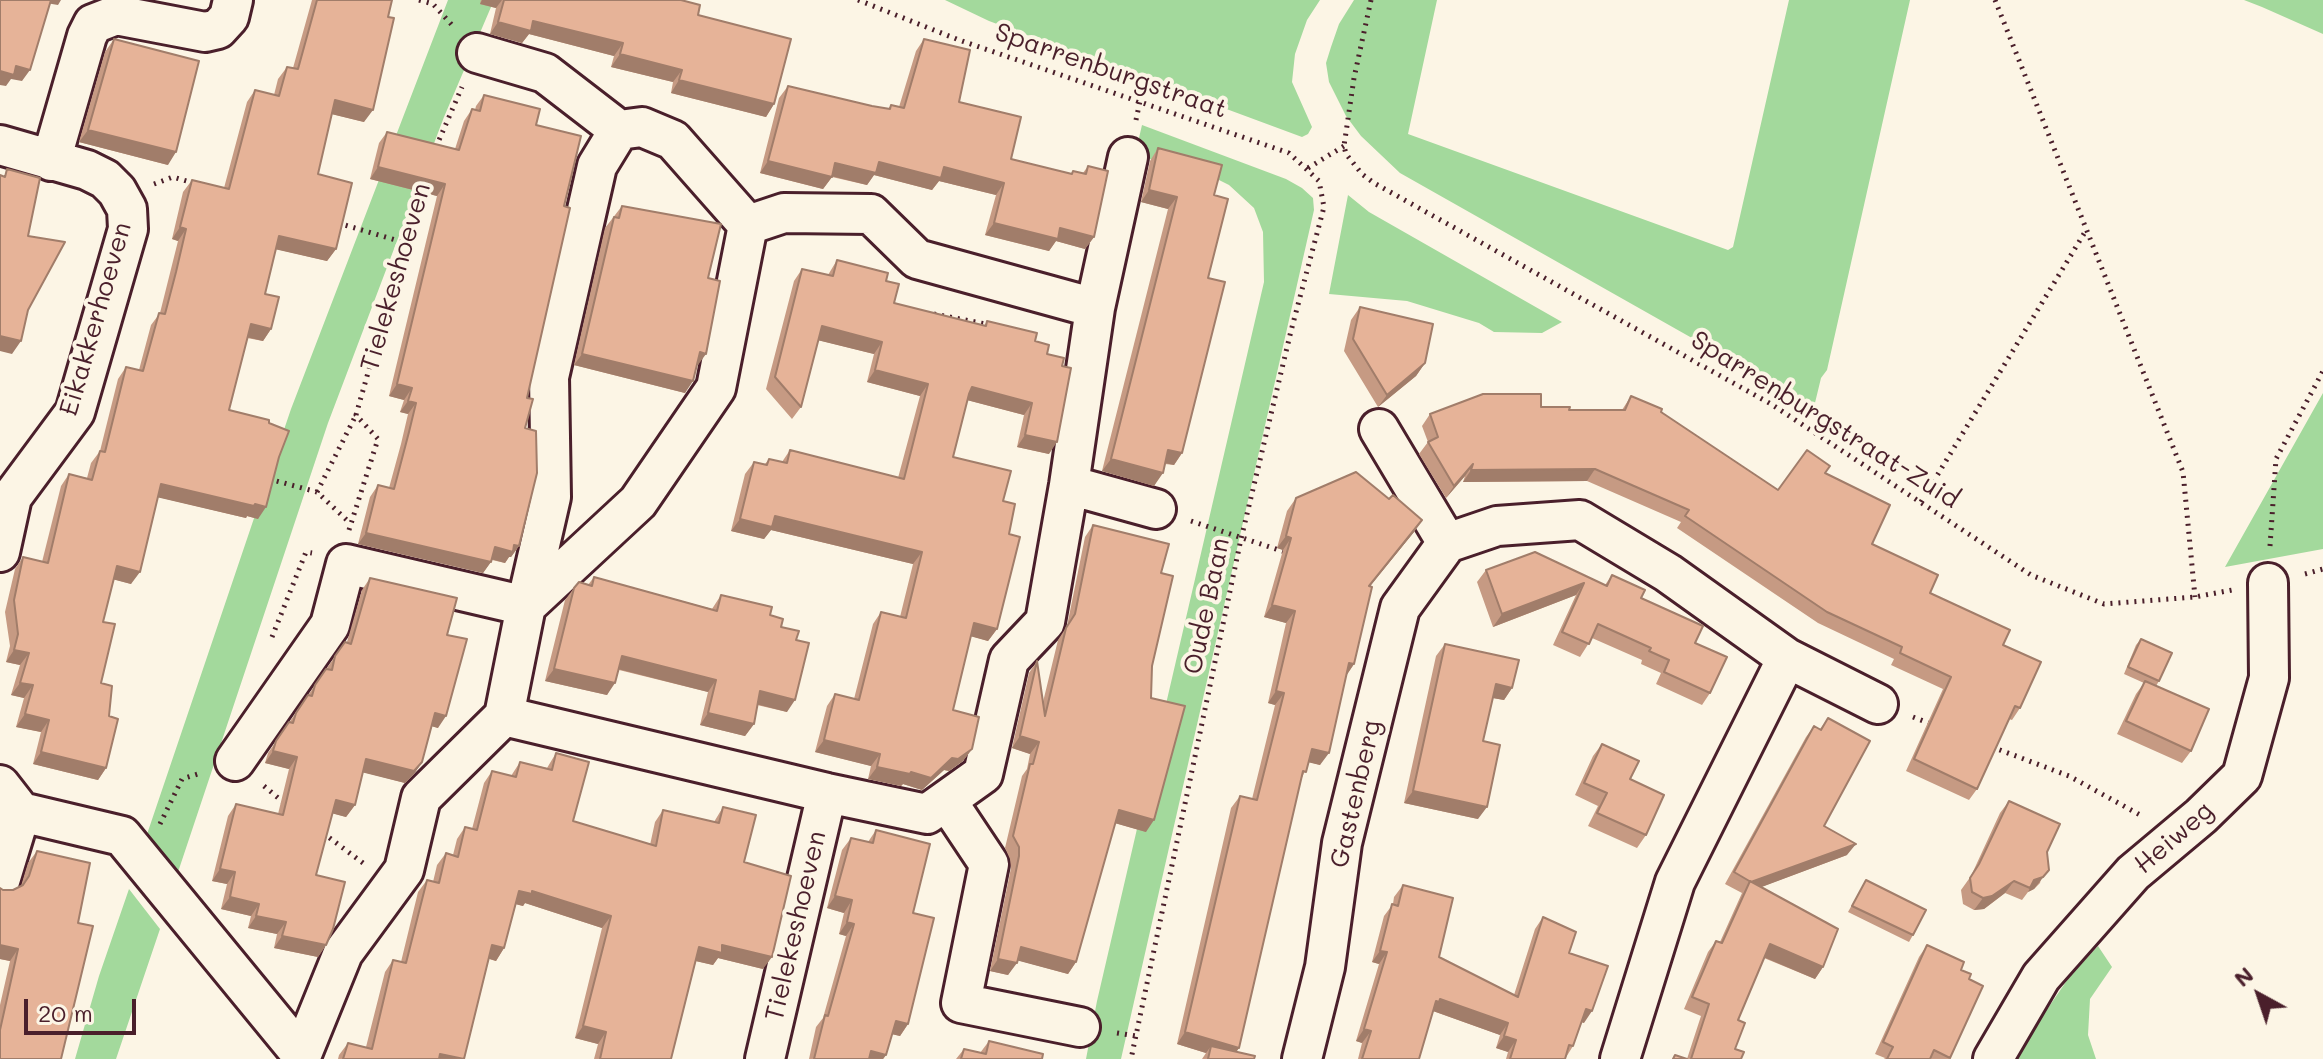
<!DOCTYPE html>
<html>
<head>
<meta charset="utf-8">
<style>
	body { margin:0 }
	#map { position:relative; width:2323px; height:1059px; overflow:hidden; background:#fcf5e5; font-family:Mali,sans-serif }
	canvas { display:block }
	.north { position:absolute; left:2219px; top:955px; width:80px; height:80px; -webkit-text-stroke:6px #fcf5e5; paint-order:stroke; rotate:320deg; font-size:22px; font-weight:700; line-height:32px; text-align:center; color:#4a1f2b }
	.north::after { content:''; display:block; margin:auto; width:28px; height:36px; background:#4a1f2b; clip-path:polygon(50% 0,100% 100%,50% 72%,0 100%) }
	.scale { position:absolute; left:24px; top:999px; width:112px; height:36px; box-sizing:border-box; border:4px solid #4a1f2b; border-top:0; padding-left:10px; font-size:24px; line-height:28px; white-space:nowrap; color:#4a1f2b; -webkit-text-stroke:6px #fcf5e5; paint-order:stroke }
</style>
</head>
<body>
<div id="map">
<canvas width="2323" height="1059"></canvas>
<div class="north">N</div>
<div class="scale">20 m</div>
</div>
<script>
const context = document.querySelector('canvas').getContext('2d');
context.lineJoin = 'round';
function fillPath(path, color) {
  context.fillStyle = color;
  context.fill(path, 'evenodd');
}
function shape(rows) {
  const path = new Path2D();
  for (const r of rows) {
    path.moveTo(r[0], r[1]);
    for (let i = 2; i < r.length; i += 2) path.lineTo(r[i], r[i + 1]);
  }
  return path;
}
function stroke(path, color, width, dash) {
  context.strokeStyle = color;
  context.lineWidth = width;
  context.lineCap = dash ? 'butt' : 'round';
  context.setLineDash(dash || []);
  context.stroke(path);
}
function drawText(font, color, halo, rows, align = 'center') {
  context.font = font + ' Mali,sans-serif';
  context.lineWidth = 8;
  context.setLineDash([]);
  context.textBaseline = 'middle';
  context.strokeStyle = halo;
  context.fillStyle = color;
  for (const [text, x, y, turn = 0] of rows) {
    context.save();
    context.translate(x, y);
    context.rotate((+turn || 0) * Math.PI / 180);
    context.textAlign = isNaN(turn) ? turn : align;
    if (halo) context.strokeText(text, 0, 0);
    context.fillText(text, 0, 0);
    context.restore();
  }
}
const green = shape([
	[448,0,494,0,444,117,328,423,173,887,142,849,291,409],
	[945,0,1320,0,1307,20,1295,54,1292,82,1312,127,1308,134,1302,137,989,21],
	[1354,0,1437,0,1408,134,1728,250,1733,247,1789,0,1910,0,1827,370,1821,378,1814,407,1400,173,1361,136,1346,116,1329,82,1326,63,1331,47,1339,24],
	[2244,0,2323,0,2323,34,2262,7],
	[1142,125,1286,179,1302,188,1313,198,1314,210,1121,1059,1086,1059,1097,1001,1264,282,1263,232,1254,208,1229,185,1207,174,1135,155],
	[1348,195,1369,212,1562,322,1542,333,1494,332,1479,323,1407,301,1329,294],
	[2323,393,2323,549,2225,567],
	[129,889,160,929,116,1059,75,1059,99,976],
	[2098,946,2112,967,2090,999,2088,1035,2096,1059,2013,1059,2070,976]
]);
const path = shape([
	[419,0,433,4,452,25],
	[858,0,959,40,1289,153,1319,181,1324,207,1291,331,1241,539,1131,1059],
	[1371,0,1354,78,1344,146,1346,154,1362,174,1374,183,1771,404,2031,575,2104,604,2195,597,2232,590],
	[1995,0,2183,472,2195,597],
	[1136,120,1140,101],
	[436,147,462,87],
	[1308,168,1344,146],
	[154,184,173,177,197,184],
	[338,223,406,243],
	[934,314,991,325],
	[269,479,317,492,350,523],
	[317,492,356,415],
	[1921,502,2085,232],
	[1191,521,1288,553],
	[349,530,378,439,356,415,421,186],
	[2270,546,2276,459,2323,371],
	[2305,574,2323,569],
	[272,637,306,552,312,553],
	[1913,717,1934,725],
	[1992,747,2069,776,2142,816],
	[264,786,283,802],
	[160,824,182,779,201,773],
	[323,833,363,863],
	[1117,1033,1136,1036]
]);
const minor = shape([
	[477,53,545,73,619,130],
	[0,145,87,170,105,179,117,191,127,209,128,229,75,412,12,497,0,552],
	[51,161,87,36,93,24,116,15,205,32,218,29,229,17,233,0],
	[748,225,784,213,871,214,917,259,1095,308],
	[1379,429,1447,543],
	[1069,485,1156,509],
	[504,716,827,793,927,814,983,774,1009,660,1045,622,1069,485,1095,308,1128,157],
	[235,761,330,625,346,564,526,606],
	[0,785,21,812,0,881],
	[947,801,989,864,961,1003,1080,1027],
	[21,812,122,836,301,1054],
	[300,1059,343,953,404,870,421,798,504,716,526,606,551,497,549,377,597,166,619,130,642,127,673,140,748,225,716,388,638,502,526,606],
	[765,1059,827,793],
	[1302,1059,1325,967,1342,843,1400,608,1447,543,1497,526,1580,520,1668,573,1787,658,1878,704],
	[1620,1059,1675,882,1787,658],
	[1993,1059,2041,977,2133,873,2201,816,2242,776,2269,678,2268,583]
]);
const wall = shape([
	[312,0,392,0,364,122,332,114,318,174,336,249,327,261,276,249,265,294,271,329,263,341,247,338,229,410,269,423,279,457,258,519,247,516,246,518,158,497,131,584,113,579,103,622,101,683,109,716,106,768,98,780,33,764,41,732,16,727,24,698,11,695,20,665,6,662,10,646,5,612,15,569,23,557,42,562,61,486,69,474,87,478,91,463,100,451,118,379,126,367,139,370,151,325,160,313,178,241,172,239,183,192,192,180,224,188,247,102,255,90,274,95,278,79,287,67,293,68],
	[481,0,681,0,698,15,774,104,766,117,671,93,673,82,611,67,614,56,529,34,522,43,490,34,496,8,480,4],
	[114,39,168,165,79,142,105,52],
	[924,39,959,102,1011,159,1071,174,1073,171,1083,173,1088,166,1094,237,1085,249,1056,241,1049,251,985,235,996,195,939,181,932,190,874,175,867,185,832,177,823,189,760,173,779,98,788,86,872,106,888,109,891,105,899,107,916,51],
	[484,95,536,125,564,206,527,398,525,428,519,546,511,557,509,557,505,563,492,560,483,573,358,544,370,497,378,485,389,488,401,444,408,414,400,412,404,400,389,396,437,196,370,179,379,143,387,132,455,149,464,121,472,109,475,110,476,106],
	[1158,148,1214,195,1208,278,1182,453,1174,465,1165,464,1154,486,1102,471,1168,209,1141,202,1150,161],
	[622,206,708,278,698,365,697,365,685,393,574,365,605,228],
	[837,260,886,281,894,303,984,326,987,321,1035,341,1047,354,1049,454,1017,447,1024,415,967,400,953,457,1003,501,1009,534,997,629,988,641,971,636,953,710,972,749,963,761,949,771,944,770,922,790,903,784,901,786,868,779,871,766,815,752,827,706,835,694,854,699,873,624,881,612,900,617,913,564,771,530,764,539,731,531,745,474,754,462,765,464,769,459,782,462,790,450,898,478,920,396,867,382,874,354,818,340,801,407,792,419,766,389,794,281,802,269,828,275],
	[1360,307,1425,363,1416,376,1378,407,1344,351,1351,320],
	[1631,396,1661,412,1778,490,1825,473,1872,544,1930,593,2003,645,2020,708,2012,720,2009,719,1977,789,1969,800,1906,771,1943,689,1891,665,1894,659,1818,623,1677,528,1681,522,1587,481,1463,482,1465,476,1446,498,1419,454,1428,442,1422,426,1430,414,1541,407,1569,410,1622,410],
	[1296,498,1414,532,1370,586,1354,664,1346,676,1320,765,1309,762,1301,780,1239,1048,1236,1052,1254,1059,1202,1059,1206,1053,1177,1044,1231,808,1240,796,1252,799,1275,705,1268,703,1286,623,1264,617,1283,550,1277,548,1287,511],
	[1093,525,1161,573,1152,666,1146,832,1115,823,1076,962,1068,974,1017,960,1008,975,990,971,1011,868,1010,859,1005,848,1022,776,1027,769,1030,754,1012,748,1029,673,1037,661,1043,702,1058,640,1067,626,1085,537],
	[1486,570,1605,585,1612,575,1695,643,1710,693,1702,705,1656,684,1661,673,1641,664,1642,660,1592,638,1580,657,1553,645,1576,595,1493,627,1477,582],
	[594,577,712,609,721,595,770,615,781,627,796,640,787,712,757,705,754,724,745,736,700,725,708,692,619,670,607,695,545,681,565,600,574,588,588,585],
	[370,578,447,635,438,728,432,726,422,762,414,774,405,783,363,772,355,805,346,817,332,813,316,875,326,945,318,957,274,948,277,934,248,928,251,916,221,909,227,884,212,881,228,816,236,804,278,814,289,769,265,763,268,753,345,642,347,642,362,590],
	[2141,639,2159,681,2156,686,2191,751,2182,763,2117,734,2136,694,2144,683,2124,674,2136,645],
	[1445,644,1512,688,1504,700,1493,698,1483,741,1478,819,1404,803,1436,656],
	[1828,718,1824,826,1847,855,1761,887,1823,967,1815,979,1764,958,1738,1020,1735,1049,1741,1059,1672,1059,1675,1055,1687,1059,1701,1016,1684,1009,1708,952,1716,941,1720,942,1742,893,1725,884,1806,737,1814,726,1820,729],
	[1602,744,1646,835,1637,848,1588,826,1598,806,1575,795,1593,756],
	[556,753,573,821,650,845,655,822,663,810,714,822,723,807,744,862,763,969,718,958,713,965,696,961,671,1059,594,1059,598,1044,575,1038,602,928,525,903,523,906,516,904,504,948,496,961,489,959,464,1059,338,1059,339,1055,348,1043,366,1047,385,972,393,960,401,962,418,892,427,880,433,882,437,865,446,853,453,855,457,839,465,827,472,829,484,783,492,771,511,776,520,762,547,768],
	[2009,801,2047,852,2040,883,2034,889,2028,892,2022,900,2005,893,1984,909,1974,910,1963,904,1961,890,1971,876,2000,813],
	[876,830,913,913,908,1024,900,1036,892,1034,886,1055,883,1059,809,1059,816,1027,823,1018,846,936,839,934,844,913,827,908,842,850,851,838,868,842],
	[37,851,78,923,0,1059,0,1005,10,961,0,959,0,888,3,890,13,890,21,886,28,863],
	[1866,880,1913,935,1909,942,1848,912],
	[1403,885,1439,957,1514,995,1535,929,1543,917,1569,953,1584,1023,1582,1022,1573,1046,1565,1059,1506,1059,1508,1052,1496,1048,1500,1035,1433,1011,1419,1059,1358,1059,1362,1043,1356,1041,1379,964,1372,962,1384,916,1393,904,1394,897],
	[1927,945,1961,970,1969,979,1983,986,1949,1059,1884,1059,1885,1058,1875,1054,1919,957],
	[989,1041,1042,1059,956,1059,964,1049,980,1053]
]);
const shadedWall = shape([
	[48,0,61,0,58,5,46,3],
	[482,0,502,0,496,8,480,4],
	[533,21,623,43,614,56,529,34,522,43,490,34,498,22],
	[620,54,682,70,673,82,611,67],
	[16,66,30,70,22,81,11,79,6,86,0,85,0,71],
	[679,80,774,104,766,117,671,93],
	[335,100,373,110,364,122,327,113],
	[88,130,176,152,168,165,79,142],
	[768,161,832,177,823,189,760,173],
	[879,162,944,167,1004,183,996,195,939,181,932,190,874,175,867,185,827,175,835,163],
	[378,167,445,184,437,196,370,179],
	[1149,190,1177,197,1168,209,1141,202],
	[994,223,1060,228,1094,237,1085,249,1056,241,1049,251,985,235],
	[180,227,186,229,178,241,172,239],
	[279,236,336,249,327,261,270,248],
	[251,324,271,329,263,341,242,336],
	[822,326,882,342,874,354,813,339],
	[0,336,21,341,12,354,0,351],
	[700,352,706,354,698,365,692,364],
	[582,354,693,381,685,393,574,365],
	[1425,363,1416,376,1378,407,1387,395],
	[875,370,928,384,920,396,867,382],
	[397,384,412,388,404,400,389,396],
	[972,387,1032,403,1024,415,963,399],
	[408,401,416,403,408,414,400,412],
	[1025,435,1057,442,1049,454,1017,447],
	[1168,450,1182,453,1174,465,1160,462],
	[1111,459,1163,473,1154,486,1102,471],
	[1473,464,1465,476,1446,498,1454,486],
	[1595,469,1587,481,1463,482,1471,470],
	[161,484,266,507,258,519,247,516,246,518,152,496],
	[775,516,922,552,913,564,771,530,764,539,731,531,740,519],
	[1422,520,1414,532,1360,598,1369,586],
	[366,533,491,562,483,573,358,544],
	[1286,536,1291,538,1283,550,1277,548],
	[514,545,519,546,511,557,509,557,505,563,487,558,495,547],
	[117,566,140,572,131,584,108,578],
	[1584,583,1576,595,1493,627,1502,614],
	[1272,605,1295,611,1286,623,1264,617],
	[974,623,997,629,988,641,966,635],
	[14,650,29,653,20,665,6,662],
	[622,656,716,680,708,692,614,668],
	[1349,663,1354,664,1346,676],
	[554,669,615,683,607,695,545,681],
	[20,683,33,685,24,698,11,695],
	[1496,684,1512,688,1504,700,1487,697],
	[760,691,795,700,787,712,752,703],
	[1276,691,1284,693,1275,705,1268,703],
	[435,713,446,716,438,728,427,725],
	[708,713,754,724,745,736,700,725],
	[25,714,49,720,41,732,16,727],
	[1020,736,1039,742,1030,754,1012,748],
	[824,740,880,754,871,766,815,752],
	[972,749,963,761,949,771,944,770,922,790,903,784,901,786,868,779,877,767,911,772],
	[1312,749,1329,753,1320,765,1303,761],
	[273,751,297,757,289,769,265,763],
	[41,752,106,768,98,780,33,764],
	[366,759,422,762,414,774,405,783,357,771],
	[1413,791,1487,807,1478,819,1404,803],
	[336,800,355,805,346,817,327,812],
	[1119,810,1154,820,1146,832,1111,822],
	[1856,844,1847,855,1743,894,1751,882],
	[220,869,235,872,227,884,212,881],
	[2049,870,2034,889,2028,892,2034,880],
	[2014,881,2005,893,1984,909,1974,910,1983,898],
	[519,891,532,891,611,916,602,928,525,903,523,906,511,903],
	[835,896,852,900,844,913,827,908],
	[230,897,259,904,251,916,221,909],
	[256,916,286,922,277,934,248,928],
	[847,922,854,924,846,936,839,934],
	[282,936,326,945,318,957,274,948],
	[1770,944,1823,967,1815,979,1761,956],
	[0,945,18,949,10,961,0,959],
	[492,945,504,948,496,961,484,957],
	[722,945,772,957,763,969,718,958,713,965,691,960,699,947],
	[1021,947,1076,962,1068,974,1012,959],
	[1380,951,1387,952,1379,964,1372,962],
	[998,959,1017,963,1008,975,990,971],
	[1440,999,1508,1023,1500,1035,1433,1011,1436,1001],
	[1586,1009,1592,1011,1584,1023,1578,1021],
	[896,1021,908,1024,900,1036,887,1033],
	[583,1026,606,1032,598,1044,575,1038],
	[1364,1029,1371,1031,1362,1043,1356,1041],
	[1185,1032,1239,1048,1231,1059,1211,1046,1206,1053,1177,1044],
	[1504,1036,1516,1040,1508,1052,1496,1048],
	[871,1051,886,1055,883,1059,866,1059],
	[440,1054,461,1059,437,1059]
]);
const building = shape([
	[0,0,51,0,30,70,16,66,14,75,0,71,0,0],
	[317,0,392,0,388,17,394,18,373,110,335,100,318,174,352,183,336,249,279,236,265,294,279,297,271,329,251,324,229,410,269,420,269,423,289,431,279,457,266,507,255,504,254,506,161,484,140,572,117,566,103,622,115,624,101,683,112,686,109,716,118,719,106,768,41,752,49,720,25,714,33,685,20,683,29,653,14,650,18,634,14,600,23,557,48,563,69,474,92,480,100,451,105,452,126,367,143,371,159,313,165,314,176,272,186,229,180,227,192,180,229,189,255,90,279,96,287,67,298,69,317,0],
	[504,0,681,0,700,5,698,15,791,39,774,104,679,80,682,70,620,54,623,43,533,21,531,31,498,22,504,0],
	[114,39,199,61,176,152,88,130,114,39],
	[924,39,970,50,959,102,1021,117,1011,159,1072,174,1073,171,1086,174,1088,166,1108,171,1094,237,1060,228,1058,239,994,223,1004,183,944,167,941,178,879,162,876,173,835,163,832,177,768,161,788,86,872,106,890,109,891,105,904,108,924,39],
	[484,95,540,109,536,125,581,136,564,206,570,208,527,398,533,399,525,428,536,431,537,473,519,546,514,545,513,552,495,547,491,562,366,533,378,485,394,489,409,432,416,403,408,401,412,388,397,384,445,184,378,167,387,132,459,150,472,109,480,111,484,95],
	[1158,148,1222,165,1214,195,1228,199,1208,278,1225,282,1182,453,1168,450,1163,473,1111,459,1177,197,1149,190,1158,148],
	[7,169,40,178,28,236,65,242,28,310,21,341,0,336,0,175,5,177,7,169],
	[622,206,721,224,708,278,720,281,706,354,700,352,693,381,582,354,614,217,619,218,622,206],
	[837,260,888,273,886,281,899,284,894,303,986,326,987,321,1037,333,1035,341,1049,345,1047,354,1064,358,1062,366,1071,368,1057,442,1025,435,1032,403,972,387,969,394,953,457,1011,471,1003,501,1015,504,1009,534,1020,537,997,629,974,623,953,710,979,717,972,749,958,759,952,758,931,778,911,772,910,774,877,767,880,754,824,740,835,694,859,700,881,612,906,618,922,552,775,516,772,527,740,519,754,462,767,465,769,459,787,463,790,450,904,479,928,384,875,370,882,342,822,326,801,407,775,377,802,269,833,276,837,260],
	[1360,307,1433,324,1425,363,1387,395,1353,339,1360,307],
	[1483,394,1541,394,1541,407,1570,407,1569,410,1625,410,1631,396,1662,409,1661,412,1778,490,1807,450,1830,466,1825,473,1890,505,1872,544,1938,575,1930,593,2010,630,2003,645,2041,662,2020,708,2015,706,1977,789,1914,759,1951,677,1900,653,1902,647,1827,612,1685,516,1689,510,1595,469,1471,470,1473,464,1454,486,1428,442,1438,437,1430,414,1483,394],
	[1356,472,1389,499,1393,495,1422,520,1369,586,1372,587,1354,664,1349,663,1329,753,1312,749,1306,772,1303,771,1239,1048,1185,1032,1240,796,1257,800,1284,693,1276,691,1295,611,1272,605,1291,538,1286,536,1296,498,1356,472],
	[1093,525,1169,544,1161,573,1173,576,1152,666,1151,698,1185,706,1154,820,1119,810,1076,962,1021,947,1017,963,998,959,1019,856,1019,847,1013,836,1030,764,1033,764,1039,742,1020,736,1037,661,1045,716,1066,628,1075,614,1093,525],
	[1535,552,1607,586,1612,575,1645,590,1641,598,1703,626,1695,643,1727,657,1710,693,1664,672,1669,660,1649,651,1651,648,1598,624,1589,644,1562,632,1584,583,1502,614,1486,570,1535,552],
	[594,577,717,611,721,595,772,607,770,615,783,619,781,627,799,631,796,640,809,643,795,700,760,691,754,724,708,713,716,680,622,656,615,683,554,669,574,588,579,582,592,586,594,577],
	[370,578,457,598,447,635,467,639,446,716,435,713,422,762,414,771,366,759,355,805,336,800,316,875,345,882,333,929,326,945,282,936,286,922,256,916,259,904,230,897,235,872,220,869,236,804,283,815,297,757,273,751,276,741,289,722,293,723,296,713,308,695,312,696,315,685,326,669,332,670,335,656,345,642,351,644,370,578],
	[2141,639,2172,653,2159,681,2128,667,2141,639],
	[1445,644,1519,660,1512,688,1496,684,1483,741,1500,745,1487,807,1413,791,1445,644],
	[2145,681,2209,709,2191,751,2126,721,2145,681],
	[1828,718,1870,741,1824,826,1856,844,1751,882,1734,872,1814,726,1821,730,1828,718],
	[1602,744,1639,761,1630,779,1664,795,1646,835,1597,813,1607,793,1584,783,1602,744],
	[556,753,589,762,573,821,656,846,663,810,719,823,723,807,756,815,744,862,791,876,772,957,722,945,722,953,699,947,671,1059,600,1059,606,1032,583,1026,611,916,532,891,532,894,519,891,504,948,492,945,464,1059,440,1054,439,1059,343,1059,348,1043,372,1049,393,960,406,963,427,880,439,883,446,853,458,857,465,827,477,830,492,771,516,777,520,762,552,770,556,753],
	[2009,801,2060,824,2047,852,2049,870,2043,877,2034,880,2030,888,2014,881,1992,896,1983,898,1972,892,1970,878,1979,864,2009,801],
	[876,830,930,844,913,913,934,918,908,1024,896,1021,886,1055,871,1051,869,1059,814,1059,825,1015,828,1016,854,924,847,922,852,900,835,896,851,838,873,843,876,830],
	[37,851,90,863,78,923,93,926,61,1059,0,1059,0,1030,18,949,0,945,0,888,3,890,13,890,23,885,29,876,37,851],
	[1866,880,1926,910,1913,935,1852,906,1866,880],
	[1750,881,1838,929,1823,967,1770,944,1738,1020,1745,1023,1735,1049,1744,1052,1741,1059,1691,1059,1709,1004,1692,997,1716,941,1722,943,1750,881],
	[1403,885,1453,898,1439,957,1518,997,1543,917,1576,932,1569,953,1608,966,1592,1011,1586,1009,1573,1046,1569,1045,1565,1059,1510,1059,1516,1040,1504,1036,1508,1023,1440,999,1439,1002,1436,1001,1419,1059,1362,1059,1371,1031,1364,1029,1387,952,1380,951,1392,904,1398,906,1403,885],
	[1927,945,1964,962,1961,970,1971,974,1969,979,1983,986,1950,1058,1934,1050,1930,1059,1887,1059,1893,1047,1883,1042,1927,945],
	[989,1041,1043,1054,1042,1059,961,1059,964,1049,986,1054,989,1041],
	[1211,1046,1255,1056,1254,1059,1208,1059,1211,1046],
	[1675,1055,1687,1059,1673,1059,1675,1055]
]);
const streetNames = [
	["Sparrenburgstraat",1111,71,19],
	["Tielekeshoeven",396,277,-74],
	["Eikakkerhoeven",96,319,-74],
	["Sparrenburgstraat-Zuid",1825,420,32],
	["Oude Baan",1207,606,-78],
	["Gastenberg",1356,794,-77],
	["Heiweg",2174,838,-41],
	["Tielekeshoeven",796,926,-77]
];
fillPath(green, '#a3d99c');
stroke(minor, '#4a1f2b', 44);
stroke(path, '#4a1f2b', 5, [2, 6]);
stroke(minor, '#fcf5e5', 38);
fillPath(wall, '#c69a83');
fillPath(shadedWall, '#a17d6a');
fillPath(building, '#e6b398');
stroke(building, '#a17d6a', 2);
drawText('26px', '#4a1f2b', '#fcf5e5', streetNames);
</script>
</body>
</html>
